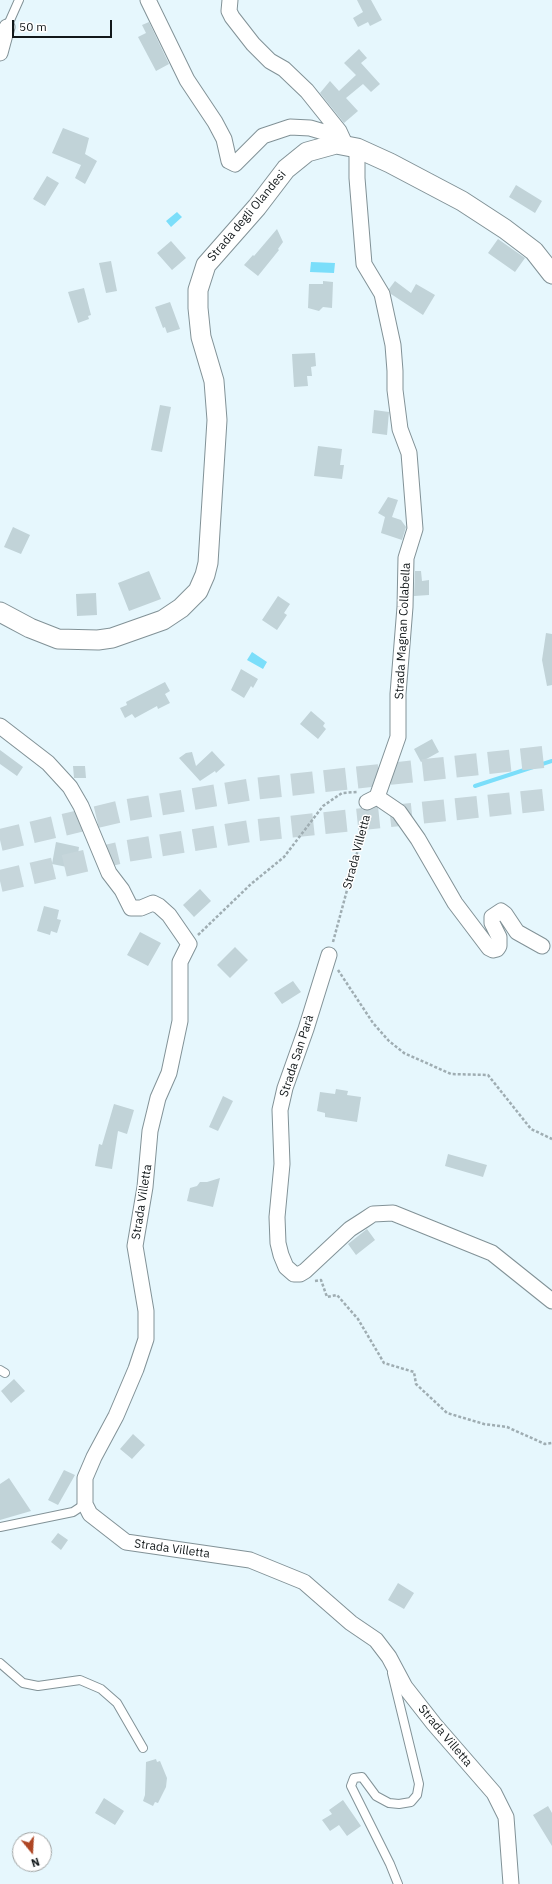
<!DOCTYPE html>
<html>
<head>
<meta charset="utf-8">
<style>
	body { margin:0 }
	#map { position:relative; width:552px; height:1884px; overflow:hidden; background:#e6f7fd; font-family:"IBM Plex Sans",sans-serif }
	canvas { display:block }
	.north { position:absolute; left:12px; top:1832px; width:40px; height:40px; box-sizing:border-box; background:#fff; border:1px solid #a0a3a3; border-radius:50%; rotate:162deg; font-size:11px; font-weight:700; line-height:16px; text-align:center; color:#12181a }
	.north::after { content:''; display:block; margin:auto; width:14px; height:18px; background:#ae4624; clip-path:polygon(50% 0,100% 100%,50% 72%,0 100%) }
	.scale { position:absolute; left:12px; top:20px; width:100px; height:18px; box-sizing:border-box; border:2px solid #12181a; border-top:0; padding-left:5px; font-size:12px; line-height:14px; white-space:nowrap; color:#12181a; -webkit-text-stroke:3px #fff; paint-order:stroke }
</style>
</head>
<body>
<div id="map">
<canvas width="552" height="1884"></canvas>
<div class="north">N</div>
<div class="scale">50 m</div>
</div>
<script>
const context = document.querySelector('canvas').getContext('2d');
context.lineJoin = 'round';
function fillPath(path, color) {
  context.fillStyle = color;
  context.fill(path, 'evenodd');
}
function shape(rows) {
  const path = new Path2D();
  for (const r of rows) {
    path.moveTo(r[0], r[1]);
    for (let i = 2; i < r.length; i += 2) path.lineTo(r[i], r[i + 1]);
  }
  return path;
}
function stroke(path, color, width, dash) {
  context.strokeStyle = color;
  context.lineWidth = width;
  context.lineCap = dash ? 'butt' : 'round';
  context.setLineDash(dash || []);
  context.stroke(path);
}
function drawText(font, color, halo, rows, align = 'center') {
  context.font = font + ' "IBM Plex Sans",sans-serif';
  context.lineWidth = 3;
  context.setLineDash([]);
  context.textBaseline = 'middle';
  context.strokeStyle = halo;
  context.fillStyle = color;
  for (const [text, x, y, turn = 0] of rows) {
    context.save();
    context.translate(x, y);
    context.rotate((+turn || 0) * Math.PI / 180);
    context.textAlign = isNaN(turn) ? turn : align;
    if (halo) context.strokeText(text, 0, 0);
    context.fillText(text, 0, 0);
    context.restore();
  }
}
const water = shape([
	[177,212,182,217,171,227,166,221],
	[311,262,335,263,334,273,310,272],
	[252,652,267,662,263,669,247,660]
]);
const stream = shape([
	[475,786,552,761]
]);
const building = shape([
	[357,0,371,0,382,20,370,26,368,22,358,27,353,18,363,12],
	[149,22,169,64,156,71,138,37,146,33,142,25],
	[359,49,367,58,361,63,380,84,371,92,363,84,346,98,358,111,344,123,320,93,330,81,339,91,356,75,344,63],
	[63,128,89,138,85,154,97,161,85,184,75,178,81,165,52,153],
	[47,176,59,183,45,206,33,199],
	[516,185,542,201,535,213,509,197],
	[277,229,283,242,278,249,279,250,258,276,244,265,253,255,254,256],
	[498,239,525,258,515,272,488,253],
	[171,241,186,258,172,270,157,253],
	[111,261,117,291,106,293,99,263],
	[323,281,333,282,332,308,323,307,319,311,308,308,309,284,323,284],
	[395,281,411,293,416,284,435,295,423,315,391,294,389,289],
	[84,288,91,315,88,316,89,319,78,323,68,292],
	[170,302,180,329,167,333,165,327,163,328,155,307],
	[315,353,316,366,311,367,312,376,307,376,308,386,294,387,292,354],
	[160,405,171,407,162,452,151,450],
	[374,410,389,412,387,435,372,433],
	[318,446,342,449,340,465,344,465,342,479,314,476],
	[388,497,398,500,392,517,401,520,406,527,402,540,381,533,385,517,378,513],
	[13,527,30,535,21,554,4,547],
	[149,571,161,599,129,611,118,583],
	[415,571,421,571,422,581,429,580,429,595,414,596],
	[96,593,97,615,77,616,76,594],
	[278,596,290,604,284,613,287,615,277,630,262,620],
	[546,633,552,634,552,685,547,686,542,660],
	[241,669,258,679,253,688,251,686,244,698,231,690],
	[165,682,170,691,165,694,170,703,158,709,157,706,135,718,132,714,125,718,120,708,127,705,126,702],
	[311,711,325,723,323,726,326,729,318,739,300,724],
	[432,739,439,752,421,762,414,749],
	[0,750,23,767,17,776,0,764],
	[212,751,225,765,216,773,215,771,200,781,179,758,186,753,192,752,196,766],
	[73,766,85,766,86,778,74,778],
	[56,842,79,847,77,862,73,862,72,868,52,864],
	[200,889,211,901,194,917,183,905],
	[44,906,59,910,57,919,61,920,57,933,51,931,50,935,37,931],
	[140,932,161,943,148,966,127,955],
	[235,947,248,960,230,978,217,965],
	[293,981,301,992,282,1004,274,993],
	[336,1089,348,1091,347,1095,361,1097,357,1122,325,1117,325,1113,317,1111,320,1092,335,1094],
	[223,1096,233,1101,218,1131,209,1127],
	[114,1104,134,1110,127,1134,118,1131,112,1169,95,1166,99,1144,102,1145],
	[448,1154,487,1165,483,1177,445,1166],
	[220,1178,213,1207,187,1201,190,1188,197,1186,200,1182,207,1182],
	[367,1229,375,1240,356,1255,348,1244],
	[14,1379,25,1391,11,1403,1,1391],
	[133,1434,145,1445,132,1459,120,1449],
	[64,1470,75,1475,58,1505,48,1500],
	[9,1478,31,1511,0,1520,0,1484],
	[58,1533,68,1540,61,1550,51,1542],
	[398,1583,414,1593,404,1609,388,1600],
	[156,1759,157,1762,160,1761,167,1778,166,1787,158,1803,155,1802,153,1806,143,1801,145,1795,146,1762],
	[104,1798,124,1811,115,1825,95,1813],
	[343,1800,361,1826,347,1836,339,1825,330,1831,322,1820,332,1814,329,1810],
	[548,1806,552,1813,552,1846,533,1815]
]);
const motorwayTunnel = shape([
	[0,840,122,811,253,789,552,756],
	[0,881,127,851,250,831,552,799]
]);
const path = shape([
	[198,935,251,884,284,857,323,806,342,793,357,792],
	[333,942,367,816],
	[338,970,373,1023,389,1041,404,1053,451,1074,488,1075,531,1129,552,1139],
	[315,1281,321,1280,327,1297,337,1295,358,1319,384,1363,414,1372,416,1384,447,1413,484,1424,507,1427,545,1444,552,1443]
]);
const service = shape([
	[7,27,19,0],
	[0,1370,5,1373],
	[0,1527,73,1512,85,1504],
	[0,1663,23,1683,38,1686,80,1680,101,1689,117,1703,143,1748],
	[392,1673,419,1784,417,1795,411,1802,399,1804,389,1803,376,1796,362,1777,354,1778,351,1786,390,1864,398,1884]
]);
const minor = shape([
	[148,0,187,80,215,122,224,139,229,161,235,164,263,136,290,127,310,128,327,133,336,144],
	[230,0,229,11,232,17,253,44,270,61,284,69,307,91,339,131,345,144],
	[0,53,7,27],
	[357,148,357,178,364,264,382,294,393,345,395,371,395,390,400,429,409,453,415,529,406,558,405,607,398,694,398,737,377,797,367,802],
	[0,726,48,763,70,787,81,806,109,873,122,890,131,908,141,908,153,903,159,906,169,915,189,944,180,962,180,1021,169,1073,158,1098,150,1131,145,1187,135,1246,146,1311,146,1339,136,1369,116,1416,94,1457,85,1478,85,1504,90,1514,126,1542,250,1560,304,1582,351,1623,376,1640,389,1657,405,1687,434,1724,494,1793,506,1817,511,1884],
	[377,797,399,812,418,839,455,903,489,948,493,950,497,949,499,946,499,937,492,923,492,917,501,911,505,914,517,932,542,946],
	[329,955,306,1029,285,1088,280,1110,282,1164,277,1217,278,1243,281,1255,286,1267,294,1274,300,1274,305,1271,350,1229,364,1220,373,1214,393,1213,492,1253,552,1301]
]);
const tertiary = shape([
	[0,612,30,628,58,639,98,640,112,638,163,620,181,608,198,591,205,575,208,563,217,420,214,381,201,337,198,308,198,290,206,265,257,207,286,169,307,152,336,144,357,148,390,163,462,201,505,229,534,251,552,274]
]);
const streetNames = [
	["Strada degli Olandesi",247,216,-50],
	["Strada Magnan Collabella",403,631,-87],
	["Strada Villetta",357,852,-75],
	["Strada San Parà",297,1056,-72],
	["Strada Villetta",142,1202,-81],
	["Strada Villetta",172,1549,8],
	["Strada Villetta",445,1736,50]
];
fillPath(water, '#7bdefa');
stroke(stream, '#7bdefa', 4);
fillPath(building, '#c1d3d8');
stroke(motorwayTunnel, '#c6d6db', 22, [22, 11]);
stroke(service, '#829297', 10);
stroke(minor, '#829297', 17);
stroke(tertiary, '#829297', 21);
stroke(path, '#9fadb2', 2.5, [3, 2]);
stroke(service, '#fff', 8);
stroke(minor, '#fff', 15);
stroke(tertiary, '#fff', 19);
drawText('12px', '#12181a', '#fff', streetNames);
</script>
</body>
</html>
